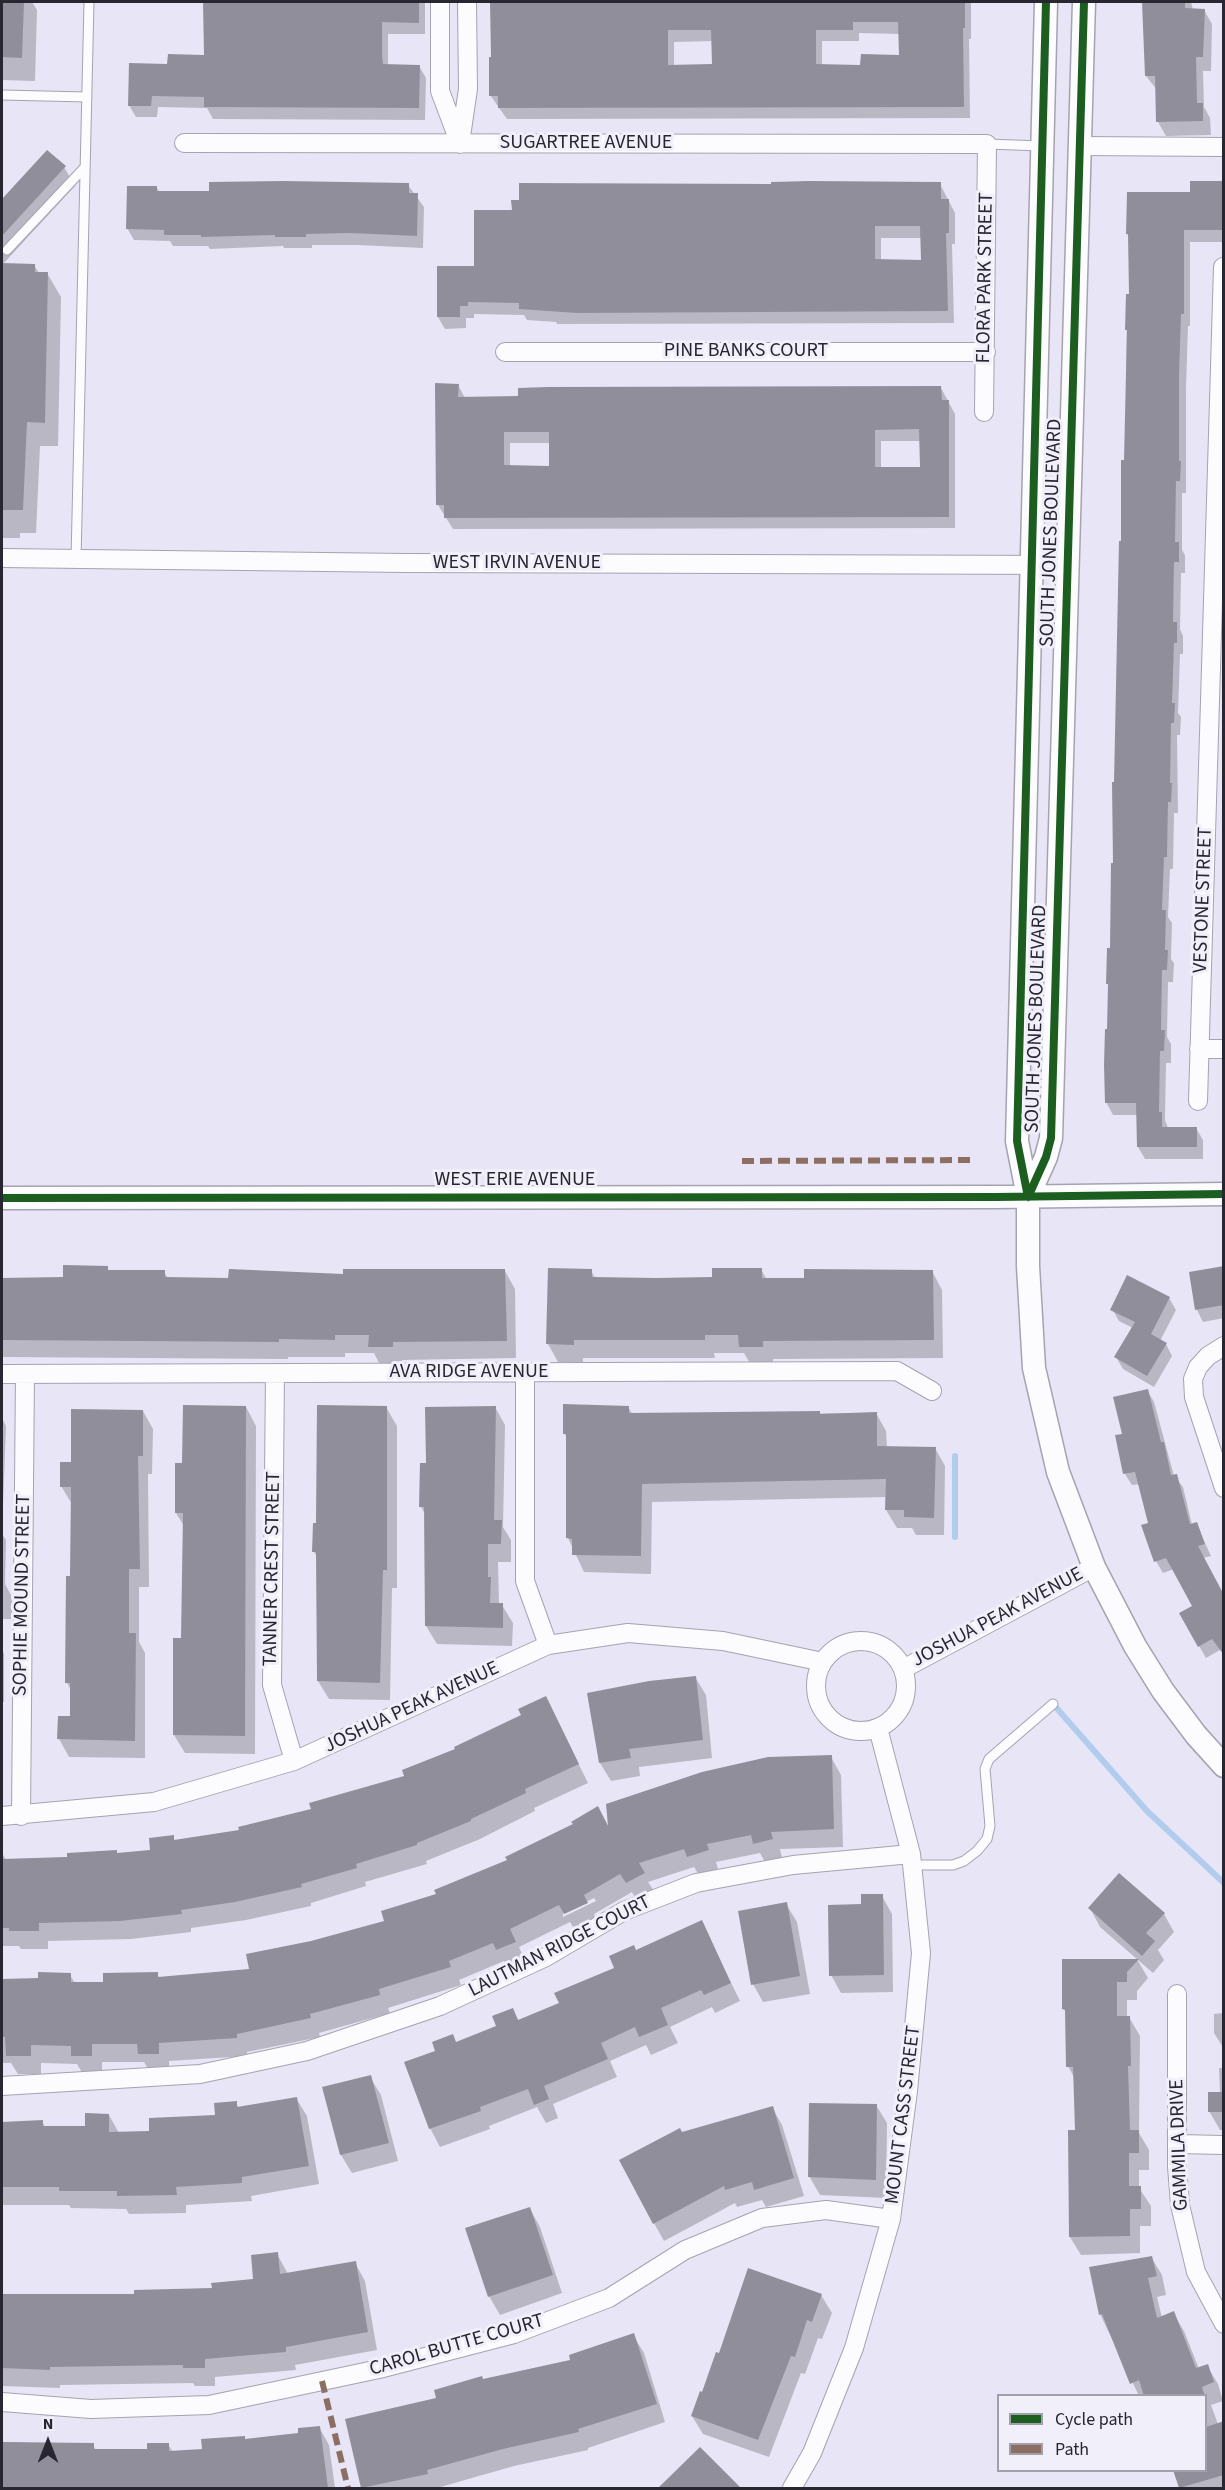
<!DOCTYPE html>
<html>
<head>
<meta charset="utf-8">
<style>
	body { margin:0 }
	#map { position:relative; width:1225px; height:2490px; overflow:hidden; background:#e8e5f6; font-family:"Source Sans 3",sans-serif }
	canvas { display:block }
	.frame { position:absolute; inset:0; border:3px solid #282731; pointer-events:none }
	.legend { position:absolute; left:997px; top:2394px; width:210px; height:78px; box-sizing:border-box; background:#f0effa; border:2px solid #a09faa; margin:0; padding:8px 10px; list-style:none; font-size:18px; color:#282731 }
	.legend li { display:flex; align-items:center; gap:12px; height:30px }
	.legend b { width:30px; border:2px solid #a09faa }
	.north { position:absolute; left:18px; top:2412px; width:60px; height:60px; -webkit-text-stroke:4px #f0effa; paint-order:stroke; rotate:0deg; font-size:16px; font-weight:700; line-height:24px; text-align:center; color:#282731 }
	.north::after { content:''; display:block; margin:auto; width:21px; height:27px; background:#282731; clip-path:polygon(50% 0,100% 100%,50% 72%,0 100%) }
</style>
</head>
<body>
<div id="map">
<canvas width="1225" height="2490"></canvas>
<div class="frame"></div>
<ul class="legend">
<li><b style="height:8px;background:#1b5e20"></b>Cycle path</li>
<li><b style="height:8px;background:#8d6e63"></b>Path</li>
</ul>
<div class="north">N</div>
</div>
<script>
const context = document.querySelector('canvas').getContext('2d');
context.lineJoin = 'round';
function fillPath(path, color) {
  context.fillStyle = color;
  context.fill(path, 'evenodd');
}
function shape(rows) {
  const path = new Path2D();
  for (const r of rows) {
    if (r.length === 3) {
      path.moveTo(r[0] + r[2], r[1]);
      path.arc(r[0], r[1], r[2], 0, 2 * Math.PI);
      continue;
    }
    path.moveTo(r[0], r[1]);
    for (let i = 2; i < r.length; i += 2) path.lineTo(r[i], r[i + 1]);
  }
  return path;
}
function stroke(path, color, width, dash) {
  context.strokeStyle = color;
  context.lineWidth = width;
  context.lineCap = dash ? 'butt' : 'round';
  context.setLineDash(dash || []);
  context.stroke(path);
}
function drawText(font, color, halo, rows, align = 'center') {
  context.font = font + ' "Source Sans 3",sans-serif';
  context.lineWidth = 6;
  context.setLineDash([]);
  context.textBaseline = 'middle';
  context.strokeStyle = halo;
  context.fillStyle = color;
  for (const [text, x, y, turn = 0] of rows) {
    context.save();
    context.translate(x, y);
    context.rotate((+turn || 0) * Math.PI / 180);
    context.textAlign = isNaN(turn) ? turn : align;
    if (halo) context.strokeText(text, 0, 0);
    context.fillText(text, 0, 0);
    context.restore();
  }
}
const shadow = shape([
	[2,2,32,2,37,10,35,81,2,80],
	[205,2,425,2,425,34,388,34,388,66,419,66,426,78,425,120,213,119,207,108,158,107,157,117,136,117,129,105,169,65,206,57],
	[492,2,971,2,971,39,969,39,970,118,507,119,490,95,493,58],
	[859,33,900,34,900,57,862,66,822,65,822,41,859,41],
	[713,41,713,65,674,66,674,42],
	[1144,2,1191,2,1193,10,1204,10,1212,24,1211,71,1203,71,1204,107,1210,118,1211,135,1166,136,1158,122,1157,90,1146,76],
	[47,152,64,167,75,186,4,263,2,261,2,202],
	[1224,183,1224,242,1190,242,1190,326,1188,326,1186,389,1186,493,1182,493,1182,550,1185,555,1185,573,1181,573,1180,629,1183,636,1183,654,1180,654,1178,713,1181,717,1180,735,1177,735,1178,813,1174,813,1173,869,1170,869,1168,917,1172,923,1171,959,1174,963,1173,982,1168,982,1167,1037,1171,1044,1171,1063,1166,1063,1165,1120,1168,1128,1196,1128,1203,1140,1203,1159,1145,1159,1138,1147,1138,1115,1113,1115,1106,1102,1126,420,1127,296,1131,296,1130,238,1127,234,1192,193],
	[940,184,955,213,955,244,952,244,954,323,557,324,556,322,527,320,524,315,474,314,474,318,466,318,466,328,445,329,438,317,513,212],
	[881,238,922,238,922,261,881,261],
	[408,185,424,207,423,248,357,245,312,245,312,248,284,248,283,246,210,249,208,246,173,246,170,241,134,240,127,228,157,188,160,193,211,192],
	[2,265,34,265,39,273,47,273,61,297,58,446,40,446,36,533,20,533,20,538,2,538],
	[458,385,465,398,941,388,955,414,955,528,453,529,438,505],
	[881,441,921,441,921,468,881,467],
	[510,443,550,443,551,467,510,467],
	[107,1267,109,1271,164,1272,168,1278,230,1279,505,1271,515,1289,516,1358,402,1360,402,1365,380,1365,374,1353,345,1353,345,1357,288,1357,288,1359,2,1357,2,1279,64,1279],
	[1224,1267,1224,1318,1203,1322,1197,1310,1190,1273],
	[761,1269,767,1280,806,1280,932,1271,942,1290,943,1358,773,1359,773,1364,751,1365,744,1353,714,1353,715,1358,583,1358,583,1363,558,1362,548,1344,549,1270,591,1271,596,1279,714,1278],
	[1169,1298,1176,1310,1160,1341,1166,1344,1172,1356,1154,1387,1123,1369,1116,1357,1133,1328,1119,1321,1112,1309],
	[1147,1390,1154,1402,1174,1476,1183,1487,1192,1525,1196,1524,1211,1556,1203,1558,1224,1597,1224,1655,1220,1650,1206,1658,1181,1614,1194,1606,1174,1569,1163,1573,1156,1561,1150,1524,1140,1484,1132,1485,1125,1474,1124,1435],
	[246,1407,256,1426,255,1754,185,1753,174,1735,183,1639,184,1526,176,1513,184,1464],
	[386,1407,397,1426,397,1588,392,1588,390,1700,329,1699,318,1681,318,1558,314,1552,318,1524],
	[495,1407,505,1425,503,1527,511,1540,511,1562,498,1562,499,1605,502,1605,513,1623,512,1646,437,1644,426,1626,426,1516,421,1507,427,1464],
	[628,1407,633,1415,876,1413,886,1431,887,1448,935,1448,945,1466,944,1535,916,1535,912,1528,897,1528,886,1510,887,1497,652,1502,651,1574,584,1572,568,1538,568,1439,564,1433],
	[143,1411,153,1429,152,1474,148,1474,149,1587,139,1587,139,1642,145,1653,145,1758,69,1757,59,1739,71,1717,72,1692,67,1683,72,1578,72,1504,61,1486,72,1463],
	[2,1418,6,1426,2,1534,6,1540,5,1584,12,1597,12,1619,2,1619],
	[2,1649,4,1654,4,1702,2,1702],
	[695,1677,706,1695,712,1758,639,1767,640,1776,611,1781,600,1763],
	[546,1698,588,1783,534,1808,535,1811,480,1839,426,1861,427,1864,365,1882,366,1886,311,1903,311,1906,246,1920,191,1928,191,1932,131,1939,48,1941,48,1949,21,1949,19,1946,2,1946,2,1853,6,1860,118,1855,152,1851,173,1837,175,1841,241,1831,313,1810,406,1777,523,1716],
	[831,1757,841,1775,843,1847,780,1849,782,1858,765,1862,760,1853,716,1862,718,1869,699,1875,694,1867,648,1882,654,1891,637,1901,632,1892,594,1914,597,1921,576,1932,570,1922,519,1947,525,1961,508,1968,504,1961,459,1980,461,1985,388,2008,390,2013,319,2033,320,2037,247,2052,247,2056,169,2061,169,2072,150,2072,144,2062,102,2062,102,2074,83,2074,77,2064,41,2063,41,2074,18,2074,11,2063,2,2063,2,1980,40,1980,70,1975,75,1983,105,1984,157,1974,160,1979,251,1971,311,1942,386,1922,509,1861,575,1825,598,1808,610,1829],
	[594,1898,596,1901,563,1917,563,1913],
	[882,1896,892,1914,893,1992,841,1993,831,1975,863,1906],
	[786,1904,797,1922,810,1994,763,2002,753,1984],
	[1090,1908,1164,1914,1174,1932,1158,1950,1164,1960,1153,1973,1100,1927],
	[701,1922,740,2001,715,2013,712,2007,670,2027,678,2043,651,2055,646,2045,610,2061,617,2077,553,2104,558,2118,546,2123,537,2107,489,2126,490,2129,440,2147,430,2128,457,2043,498,2027,512,2010,519,2021,561,2004,616,1968,636,1952],
	[1064,1961,1138,1961,1148,1978,1137,1991,1137,2000,1127,2000,1127,2017,1129,2017,1140,2036,1139,2133,1149,2150,1149,2170,1139,2170,1139,2188,1151,2206,1151,2226,1140,2226,1140,2253,1081,2255,1070,2237,1076,2131,1075,2079,1068,2066,1067,2014,1064,2009],
	[1224,2013,1224,2049,1214,2033,1214,2014],
	[1219,2068,1224,2068,1224,2130,1220,2130,1209,2111,1220,2093],
	[370,2077,381,2095,398,2161,352,2173,341,2155,324,2088],
	[296,2098,307,2116,319,2184,251,2196,252,2201,186,2205,186,2213,129,2214,126,2209,71,2208,69,2205,2,2205,2,2123,42,2121,45,2127,86,2128,109,2115,119,2133,151,2132,217,2116,236,2103,239,2108],
	[876,2105,887,2123,886,2198,820,2195,809,2176],
	[772,2107,782,2125,804,2196,766,2207,762,2200,737,2207,735,2203,664,2241,654,2223],
	[530,2209,540,2227,562,2293,500,2315,489,2296],
	[277,2254,288,2274,355,2263,365,2281,377,2350,295,2365,296,2370,215,2377,215,2386,195,2386,193,2383,60,2385,60,2388,2,2386,2,2296,136,2296,213,2290,255,2281],
	[1151,2257,1162,2275,1166,2295,1157,2297,1162,2318,1173,2313,1184,2331,1199,2369,1207,2366,1218,2384,1223,2401,1211,2405,1218,2424,1224,2422,1224,2488,1181,2488,1174,2470,1206,2470,1206,2396,1139,2396,1100,2314],
	[821,2295,832,2313,822,2339,818,2338,805,2374,801,2373,769,2457,703,2434,692,2416,720,2354],
	[633,2335,644,2353,665,2422,588,2448,588,2450,514,2466,437,2488,362,2488,347,2420,438,2400,483,2380,572,2361],
	[319,2427,329,2445,335,2488,2,2488,2,2442,93,2445,96,2450,149,2451,168,2444,173,2452,203,2451,245,2440,300,2434],
	[700,2449,739,2488,660,2488]
]);
const stream = shape([
	[955,1456,955,1537],
	[1053,1704,1147,1811,1224,1883]
]);
const building = shape([
	[2,2,24,2,22,58,2,57],
	[203,2,419,2,419,23,382,22,382,56,383,64,420,65,419,108,204,107,204,97,152,96,151,106,128,106,129,63,167,64,168,54,204,55],
	[490,2,965,2,965,28,963,28,964,107,498,108,498,96,489,96,489,57,491,57],
	[853,22,898,22,899,55,861,54,860,65,816,64,816,30,853,30],
	[668,30,711,30,712,64,668,65],
	[1142,2,1185,2,1185,8,1205,9,1203,57,1196,57,1197,103,1203,103,1203,121,1156,122,1155,76,1145,76],
	[47,150,66,166,2,236,2,199],
	[283,181,409,183,409,193,418,193,417,236,350,233,306,234,306,237,275,237,275,235,201,237,201,235,164,235,164,230,126,229,127,186,157,186,157,191,209,191,209,182],
	[809,181,941,182,941,199,949,199,949,233,946,233,948,311,577,313,519,309,519,303,468,302,468,306,460,306,460,317,437,317,437,266,474,266,474,210,512,210,511,200,519,200,519,183,771,184,771,182],
	[875,226,920,226,921,260,875,259],
	[1190,181,1224,181,1224,230,1184,230,1184,314,1181,314,1179,376,1179,461,1181,461,1180,481,1176,481,1175,542,1179,542,1179,562,1174,562,1173,622,1177,622,1177,643,1174,643,1172,703,1175,703,1174,723,1171,723,1170,783,1172,783,1171,802,1168,802,1167,857,1164,857,1162,910,1166,910,1165,950,1168,950,1167,970,1162,970,1161,1030,1165,1030,1164,1051,1160,1051,1159,1112,1162,1112,1162,1127,1197,1127,1197,1147,1137,1147,1136,1103,1105,1103,1104,1065,1105,1029,1107,1029,1108,984,1106,984,1107,948,1110,948,1111,863,1113,863,1112,782,1114,782,1119,541,1121,541,1121,460,1124,460,1127,330,1125,330,1126,294,1129,294,1128,234,1126,234,1127,192,1190,192],
	[2,263,35,264,35,272,48,272,45,423,27,422,23,510,2,510],
	[435,383,459,384,458,397,518,396,518,388,548,387,941,386,942,400,949,400,949,517,444,518,444,505,436,505],
	[919,429,920,467,875,467,875,430],
	[504,432,549,432,549,466,504,465],
	[63,1265,108,1266,108,1270,165,1270,165,1277,228,1278,229,1269,343,1274,343,1269,505,1269,507,1341,393,1342,393,1347,368,1347,369,1335,335,1335,335,1340,279,1339,279,1342,2,1340,2,1278,63,1277],
	[1224,1266,1224,1305,1195,1310,1189,1272],
	[548,1268,592,1269,592,1277,656,1278,712,1277,712,1268,762,1268,762,1278,804,1278,804,1269,933,1270,934,1340,763,1341,763,1347,739,1347,738,1335,705,1335,705,1340,574,1340,574,1345,546,1344],
	[1127,1275,1170,1297,1151,1334,1167,1343,1147,1376,1114,1357,1135,1322,1110,1310],
	[1148,1389,1161,1442,1164,1442,1171,1475,1177,1474,1190,1524,1197,1522,1205,1544,1198,1546,1224,1595,1224,1655,1212,1639,1198,1647,1179,1613,1192,1606,1166,1558,1154,1562,1141,1525,1148,1523,1135,1472,1123,1474,1115,1435,1122,1434,1113,1397],
	[563,1404,629,1406,629,1413,820,1411,820,1414,877,1412,877,1446,936,1447,934,1518,904,1517,904,1510,885,1510,886,1479,642,1484,641,1556,572,1555,572,1539,566,1538,566,1434,563,1434],
	[183,1405,246,1406,245,1736,173,1735,173,1638,181,1638,183,1513,175,1513,175,1463,182,1463],
	[317,1405,387,1406,387,1570,383,1570,380,1683,317,1681,316,1552,312,1552,313,1523,316,1523],
	[496,1406,494,1520,502,1520,501,1544,488,1544,488,1577,491,1577,490,1603,503,1603,503,1628,425,1626,424,1507,419,1507,420,1463,426,1463,425,1407],
	[71,1409,143,1410,143,1456,138,1456,140,1569,129,1569,129,1633,136,1633,135,1741,57,1739,58,1716,70,1716,70,1683,65,1683,66,1576,70,1576,71,1487,60,1487,60,1462,71,1462],
	[696,1676,703,1740,629,1749,631,1758,599,1763,587,1693,649,1681],
	[546,1696,579,1764,525,1789,526,1793,471,1819,471,1821,417,1843,417,1845,356,1864,357,1868,301,1884,302,1887,235,1902,181,1910,182,1914,120,1921,39,1923,39,1931,9,1931,9,1928,2,1928,2,1859,67,1857,67,1853,117,1850,117,1853,150,1850,149,1838,174,1835,174,1840,239,1830,238,1827,311,1809,309,1803,404,1776,402,1770,455,1749,454,1747,521,1715,518,1709],
	[832,1755,834,1829,771,1832,773,1839,753,1844,751,1835,707,1844,709,1850,687,1857,684,1849,639,1863,645,1873,626,1883,620,1874,584,1895,588,1903,564,1914,559,1905,510,1929,516,1942,496,1950,493,1943,449,1961,451,1967,379,1989,380,1995,310,2014,311,2018,237,2034,237,2038,159,2043,159,2054,138,2054,137,2044,92,2044,92,2056,71,2056,71,2046,31,2045,31,2056,6,2056,5,2037,2,2037,2,1979,38,1978,38,1972,71,1973,71,1982,103,1982,103,1973,158,1972,158,1977,249,1969,246,1954,311,1941,384,1921,381,1911,436,1894,434,1890,507,1860,505,1857,573,1824,571,1822,598,1806,608,1826,606,1804,702,1772,768,1757],
	[1119,1873,1165,1913,1146,1933,1155,1941,1142,1956,1088,1908],
	[861,1894,883,1894,884,1975,829,1976,828,1905,861,1904],
	[787,1902,800,1976,751,1985,738,1911],
	[702,1920,731,1983,704,1995,701,1990,661,2008,668,2025,639,2037,635,2027,601,2043,608,2059,544,2086,549,2099,534,2105,528,2089,480,2107,481,2111,429,2129,404,2062,435,2051,432,2042,453,2034,456,2042,496,2026,492,2016,513,2008,518,2020,559,2003,554,1993,614,1968,609,1956,634,1945,636,1950],
	[1062,1959,1139,1959,1127,1972,1127,1982,1117,1982,1117,2016,1130,2016,1131,2066,1128,2066,1130,2130,1139,2130,1139,2153,1129,2153,1129,2186,1141,2186,1141,2209,1130,2209,1130,2236,1069,2237,1068,2130,1075,2130,1073,2067,1066,2067,1065,2010,1062,2009],
	[371,2075,389,2143,340,2155,322,2087],
	[1208,2092,1224,2092,1224,2112,1208,2112],
	[297,2097,309,2166,242,2177,242,2183,176,2187,177,2195,117,2196,117,2191,59,2191,59,2187,2,2187,2,2122,43,2120,43,2126,85,2126,85,2113,109,2114,109,2132,149,2131,149,2118,215,2115,214,2103,237,2101,237,2107],
	[809,2103,877,2104,876,2180,808,2177],
	[773,2106,794,2178,754,2190,752,2182,725,2190,724,2186,653,2224,619,2160,680,2128,682,2132],
	[530,2207,553,2275,488,2297,465,2228],
	[278,2252,280,2274,356,2261,368,2332,286,2347,286,2352,205,2359,205,2368,183,2368,183,2365,50,2367,50,2370,2,2368,2,2294,134,2294,134,2290,212,2288,211,2283,253,2279,251,2255],
	[1152,2256,1157,2276,1148,2278,1157,2318,1174,2311,1196,2368,1208,2364,1214,2382,1202,2387,1205,2396,1144,2396,1139,2380,1130,2384,1102,2314,1099,2315,1089,2267],
	[748,2268,822,2294,812,2322,807,2320,795,2357,791,2356,758,2440,691,2416,700,2391,702,2392,716,2352,719,2353],
	[634,2333,657,2404,578,2429,579,2432,503,2449,427,2470,428,2474,361,2488,345,2419,436,2398,434,2390,482,2376,483,2379,570,2360,569,2355],
	[1224,2421,1224,2475,1179,2488,1173,2470,1206,2470,1206,2427],
	[320,2426,328,2488,2,2488,2,2442,94,2443,94,2449,147,2449,147,2443,169,2443,169,2451,202,2449,201,2439,245,2436,245,2439,298,2433,298,2428],
	[700,2447,741,2488,658,2488]
]);
const service = shape([
	[2,95,87,97],
	[987,144,1042,146],
	[7,250,85,167],
	[76,559,89,2],
	[912,1865,953,1865,964,1861,977,1851,987,1839,990,1826,985,1769,989,1759,1053,1704]
]);
const minor = shape([
	[440,2,440,91,460,144],
	[184,143,987,144,984,412],
	[460,143,468,89,467,2],
	[1080,146,1224,147],
	[505,352,986,352],
	[2,558,405,563,1068,565],
	[1199,1049,1224,1049],
	[1198,1101,1223,267],
	[1224,1346,1208,1356,1198,1367,1193,1379,1194,1397,1224,1488],
	[525,1372,525,1581,548,1645],
	[275,1373,272,1685,294,1761],
	[2,1374,897,1371,932,1391],
	[861,1686,45],
	[903,1669,1094,1567],
	[2,1816,154,1802,294,1761,548,1645,628,1633,723,1641,823,1662],
	[21,1816,25,1374],
	[1177,1994,1177,2166,1180,2205,1196,2272,1224,2324],
	[2,2086,200,2074,307,2051,440,2006,546,1957,624,1911,696,1883,793,1865,911,1854],
	[1177,2144,1224,2145],
	[2,2402,91,2409,209,2405,379,2369,514,2334,609,2298,685,2250,762,2218,826,2210,891,2219],
	[792,2488,812,2453,854,2348,891,2219,908,2091,921,1953,911,1854,878,1728]
]);
const tertiary = shape([
	[1046,2,1017,1141,1028,1197,1028,1266,1034,1368,1058,1472,1094,1567,1135,1646,1163,1691,1196,1735,1224,1766],
	[1028,1197,1046,1157,1051,1138,1084,2],
	[2,1198,996,1197,1224,1194]
]);
const quiet = shape([
	[742,1161,972,1160],
	[322,2381,348,2488]
]);
const cycleway = shape([
	[1028,1197,1046,1157,1051,1138,1084,2],
	[1028,1197,1017,1141,1046,2],
	[2,1198,996,1197,1224,1194]
]);
const streetNames = [
	["SUGARTREE AVENUE",586,144],
	["FLORA PARK STREET",986,278,-89],
	["PINE BANKS COURT",746,352],
	["SOUTH JONES BOULEVARD",1052,533,-88],
	["WEST IRVIN AVENUE",517,564],
	["VESTONE STREET",1204,900,-88],
	["SOUTH JONES BOULEVARD",1037,1019,-88],
	["WEST ERIE AVENUE",515,1181],
	["AVA RIDGE AVENUE",469,1373],
	["TANNER CREST STREET",273,1569,-89],
	["SOPHIE MOUND STREET",23,1595,-89],
	["JOSHUA PEAK AVENUE",998,1618,-28],
	["JOSHUA PEAK AVENUE",412,1708,-25],
	["LAUTMAN RIDGE COURT",560,1947,-27],
	["MOUNT CASS STREET",904,2115,-83],
	["GAMMILA DRIVE",1180,2145,-92],
	["CAROL BUTTE COURT",457,2346,-16]
];
fillPath(shadow, '#0003');
stroke(stream, '#b2ccee', 6);
fillPath(building, '#918e9b');
stroke(service, '#a5a3b0', 11);
stroke(minor, '#a5a3b0', 20);
stroke(tertiary, '#a5a3b0', 25);
stroke(service, '#fcfbfe', 9);
stroke(minor, '#fcfbfe', 18);
stroke(tertiary, '#fcfbfe', 22);
stroke(quiet, '#8d6e63', 6, [12, 6]);
stroke(cycleway, '#1b5e20', 8);
drawText('20px', '#282731', '#f0effa', streetNames);
</script>
</body>
</html>
